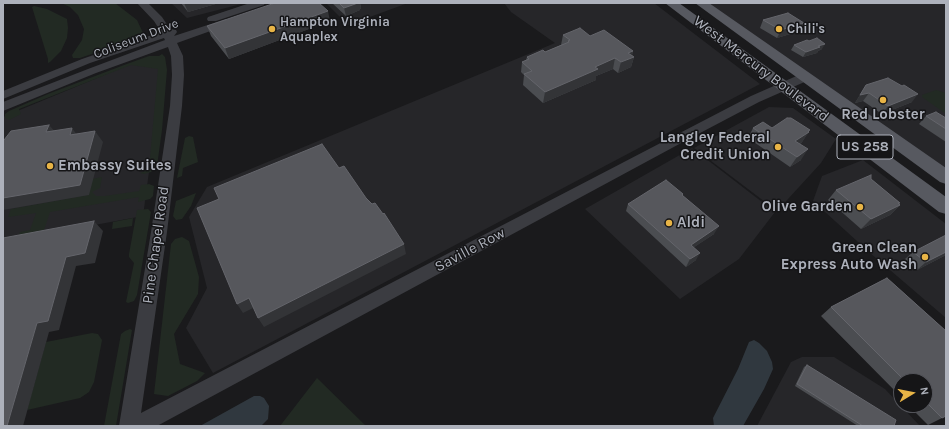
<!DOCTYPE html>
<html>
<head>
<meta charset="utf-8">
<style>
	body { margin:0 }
	#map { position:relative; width:949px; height:429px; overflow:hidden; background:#1a1a1c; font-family:Karla,sans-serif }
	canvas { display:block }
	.frame { position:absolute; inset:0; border:4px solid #adb1bb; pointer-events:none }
	.north { position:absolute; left:893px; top:373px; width:40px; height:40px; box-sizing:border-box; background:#151517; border:1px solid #525359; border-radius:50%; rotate:80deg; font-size:11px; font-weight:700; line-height:16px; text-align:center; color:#adb1bb }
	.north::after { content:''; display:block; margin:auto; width:14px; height:18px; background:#e8b446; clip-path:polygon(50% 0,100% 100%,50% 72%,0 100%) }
</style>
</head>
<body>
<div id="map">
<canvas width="949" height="429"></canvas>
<div class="frame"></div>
<div class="north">N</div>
</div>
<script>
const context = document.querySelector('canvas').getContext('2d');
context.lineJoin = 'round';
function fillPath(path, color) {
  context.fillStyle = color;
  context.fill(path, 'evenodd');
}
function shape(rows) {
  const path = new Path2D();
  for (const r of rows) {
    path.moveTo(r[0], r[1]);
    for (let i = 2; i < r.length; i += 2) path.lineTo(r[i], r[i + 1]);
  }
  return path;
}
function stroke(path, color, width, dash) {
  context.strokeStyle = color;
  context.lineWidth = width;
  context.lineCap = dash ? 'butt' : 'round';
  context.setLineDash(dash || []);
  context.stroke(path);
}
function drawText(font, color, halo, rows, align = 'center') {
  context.font = font + ' Karla,sans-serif';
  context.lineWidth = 3;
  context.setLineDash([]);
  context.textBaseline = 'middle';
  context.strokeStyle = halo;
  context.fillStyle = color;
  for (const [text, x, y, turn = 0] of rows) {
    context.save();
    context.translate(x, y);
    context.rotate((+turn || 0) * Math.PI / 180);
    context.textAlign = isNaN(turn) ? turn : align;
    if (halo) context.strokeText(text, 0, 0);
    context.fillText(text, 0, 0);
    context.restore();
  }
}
const built = shape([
	[171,3,245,3,187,18],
	[326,3,408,3,348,25],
	[504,3,654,3,760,84,213,373,186,328,207,288,189,217,207,187,555,43,511,12],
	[701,3,946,3,946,176],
	[133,63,163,68,143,216,3,242,3,117],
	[769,107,793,108,836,139,821,163,777,211,694,148],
	[692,148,775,212,739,259,680,299,585,209],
	[863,160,946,224,946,318,869,252,813,201,822,176],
	[802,357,834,357,885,389,920,426,757,426,791,362]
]);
const green = shape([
	[61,3,115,3,137,20,143,33,138,37,127,42,80,58,73,58,72,55,82,40,84,29,78,15,70,7],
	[34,6,47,9,67,19,68,28,67,38,61,51,50,62,48,63,48,59,32,7],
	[162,54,165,57,167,70,162,130,157,166,151,172,144,174,140,173,149,169,158,69,131,65,19,109,21,114,9,120,5,118,5,114,9,111,48,94,124,65,149,56,159,56],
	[936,90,946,93,946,114,922,97,922,95],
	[189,136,193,137,198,162,183,168,182,176,177,178,185,138],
	[102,177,100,188,92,192,96,196,105,196,139,191,141,185,149,184,154,186,153,196,150,199,138,202,139,197,50,212,43,233,18,237,20,232,30,230,36,213,8,217,11,209,88,195,92,179],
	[196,193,191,206,182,219,176,220,173,216,176,201],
	[148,209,151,212,137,295,134,301,128,303,126,302,134,263,129,257,129,254,137,210],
	[133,218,132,226,112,229,113,222],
	[182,237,189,241,199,277,198,294,174,334,180,364,205,373,197,381,168,396,154,394,171,244,175,239],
	[130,329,132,330,116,426,104,426,121,334,125,331],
	[92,333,98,334,102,340,94,382,89,392,80,398,27,410,46,342],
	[317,378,366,426,280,426]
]);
const water = shape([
	[754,340,759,343,767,351,772,362,773,369,764,389,743,426,714,426,713,418,738,369,749,342],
	[254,396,260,396,264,398,269,406,268,419,261,426,200,426]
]);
const minor = shape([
	[137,3,148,3,162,17,170,29,176,30,177,32,174,36,226,19,231,22,230,24,177,43,183,56,184,75,182,106,167,232,141,413,751,96,801,74,809,74,811,77,809,80,759,102,683,142,157,426,119,426,151,232,170,106,172,75,171,56,168,47,96,73,3,111,3,102,88,69,165,40,164,38,90,63,3,99,3,91,82,59,161,32,154,21,137,3],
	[250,3,265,3,264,5,216,21,208,21,207,19,208,17,250,3]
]);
const major = shape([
	[665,3,679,3,946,197,946,214,939,212,665,3],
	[695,3,709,3,946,168,946,184,940,182,695,3]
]);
const wall = shape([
	[181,3,219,3,188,12],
	[332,3,360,3,361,8,360,9,360,10,346,16],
	[763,20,800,31,777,38,760,28],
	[330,21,229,59,211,36,207,26],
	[563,35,590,36,633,51,632,55,634,57,631,67,618,73,613,69,596,76,596,80,543,103,523,85,524,75,521,72,522,62,526,60,527,57,545,52,561,45],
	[794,45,822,49,818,51,817,53,803,57,791,50],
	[866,85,912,102,882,114,863,101,855,103],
	[926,116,946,118,946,142,919,124],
	[753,128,772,128,809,131,802,142,800,144,801,160,790,167,748,138],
	[871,179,900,203,899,203,900,205,890,215,861,229,828,200,836,190],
	[683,194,683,196,714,234,694,247,696,260,686,267,626,211,628,204],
	[913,252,946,255,917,270,905,259],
	[887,278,946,331,946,416,928,425,908,405,925,405,925,381,901,381,901,397,821,316,831,307],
	[807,365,894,426,858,426,795,386,804,367]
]);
const shadedWall = shape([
	[184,3,219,3,188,12],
	[358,3,360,3,361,8,360,9,360,10,346,16,344,8],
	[328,11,330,21,229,59,225,48],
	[804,23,800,31,777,38,781,30],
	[825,44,822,49,818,51,817,53,803,57,806,52,818,46],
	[633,51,631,58,634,57,631,67,618,73,621,62,628,53],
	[615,58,613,69,596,76,596,80,543,103,545,92,595,67],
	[869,93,863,101,855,103,860,95],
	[918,94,912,102,882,114,888,106],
	[49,125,58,135,46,132],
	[72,128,80,139,70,135],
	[810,130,807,133,809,132,802,142,789,151,795,141],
	[95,131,103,142,89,195,3,210,3,198],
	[808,149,801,160,790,167,797,157],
	[898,203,900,203,895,207,900,205,890,215,861,229,871,219],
	[94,221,103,231,95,263,76,266,59,330,49,332,23,426,7,426,37,323,66,257],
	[719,226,714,234,687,252,691,245],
	[404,244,406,254,264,327,258,318],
	[946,252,946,255,917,270,926,262],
	[700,253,696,260,686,267,690,259],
	[249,298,255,307,243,313,237,304]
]);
const building = shape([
	[275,3,319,3,328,11,225,48,207,26,275,3],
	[339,3,358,3,344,8,339,3],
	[788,13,804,23,781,30,763,20,788,13],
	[580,28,590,36,604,30,633,51,628,53,634,57,621,62,615,58,595,67,598,69,545,92,524,74,532,71,522,62,529,59,527,57,543,50,545,52,569,42,568,41,570,40,563,35,580,28],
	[817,38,825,44,818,46,820,47,806,52,794,45,807,40,809,41,817,38],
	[888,78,902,86,904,85,918,94,888,106,869,93,860,95,866,85,888,78],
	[936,112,946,118,946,129,926,116,936,112],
	[787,118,791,118,810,130,808,131,809,132,795,141,808,149,797,157,753,128,763,122,772,128,787,118],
	[49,125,46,132,72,128,70,135,95,131,80,185,3,198,3,141,4,140,11,131,49,125],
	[322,144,339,168,344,166,366,198,372,204,375,203,383,214,384,213,404,244,258,318,249,298,237,304,197,208,219,199,214,188,322,144],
	[871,175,871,179,900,203,898,203,900,205,871,219,836,190,871,175],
	[666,180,683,194,682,195,719,226,691,245,700,253,690,259,628,204,666,180],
	[94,221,85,253,66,257,48,321,37,323,7,426,3,426,3,238,94,221],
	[946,235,946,252,926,262,913,252,946,235],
	[887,278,946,331,946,416,942,418,925,401,925,381,905,381,831,307,887,278],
	[807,365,896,420,894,426,863,426,797,384,807,365]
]);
const markers = [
	[272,29,4,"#e8b446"],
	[779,29,4,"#e8b446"],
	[883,100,4,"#e8b446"],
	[778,147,4,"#e8b446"],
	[50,166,4,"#e8b446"],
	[860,207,4,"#e8b446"],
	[669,223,4,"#e8b446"],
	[925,257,4,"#e8b446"]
];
const farPoinames = [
	["Hampton Virginia",280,22],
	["Aquaplex",280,37],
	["Chili's",787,29]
];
const farStreetnames = [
	["Coliseum Drive",136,39,-21]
];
const shields = [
	[865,147,56]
];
const shieldNames = [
	["US 258",865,147]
];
const streetNames = [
	["West Mercury Boulevard",761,69,37],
	["Pine Chapel Road",156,245,-82],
	["Saville Row",470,250,-28]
];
const poiNames = [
	["Red Lobster",883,115,"center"],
	["Langley Federal",770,138],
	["Credit Union",770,155],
	["Embassy Suites",58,166,"left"],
	["Olive Garden",852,207],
	["Aldi",677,223,"left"],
	["Green Clean",917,248],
	["Express Auto Wash",917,265]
];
fillPath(built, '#262629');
fillPath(green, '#222a23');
fillPath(water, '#30383f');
fillPath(minor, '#3b3c41');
fillPath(major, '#575960');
fillPath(wall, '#4b4d51');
fillPath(shadedWall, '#333437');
fillPath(building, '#56575c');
stroke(building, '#64656b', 1);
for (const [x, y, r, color] of markers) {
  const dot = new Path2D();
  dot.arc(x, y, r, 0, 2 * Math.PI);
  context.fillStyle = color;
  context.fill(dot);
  stroke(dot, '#151517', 1.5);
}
drawText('bold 13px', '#adb1bb', '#151517', farPoinames, 'left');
drawText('13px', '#adb1bb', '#151517', farStreetnames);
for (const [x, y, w] of shields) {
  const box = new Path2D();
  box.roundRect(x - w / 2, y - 12, w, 24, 3);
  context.fillStyle = '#151517';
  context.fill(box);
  stroke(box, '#adb1bb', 1);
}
drawText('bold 14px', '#adb1bb', null, shieldNames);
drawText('15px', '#adb1bb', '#151517', streetNames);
drawText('bold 15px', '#adb1bb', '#151517', poiNames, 'right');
</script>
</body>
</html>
